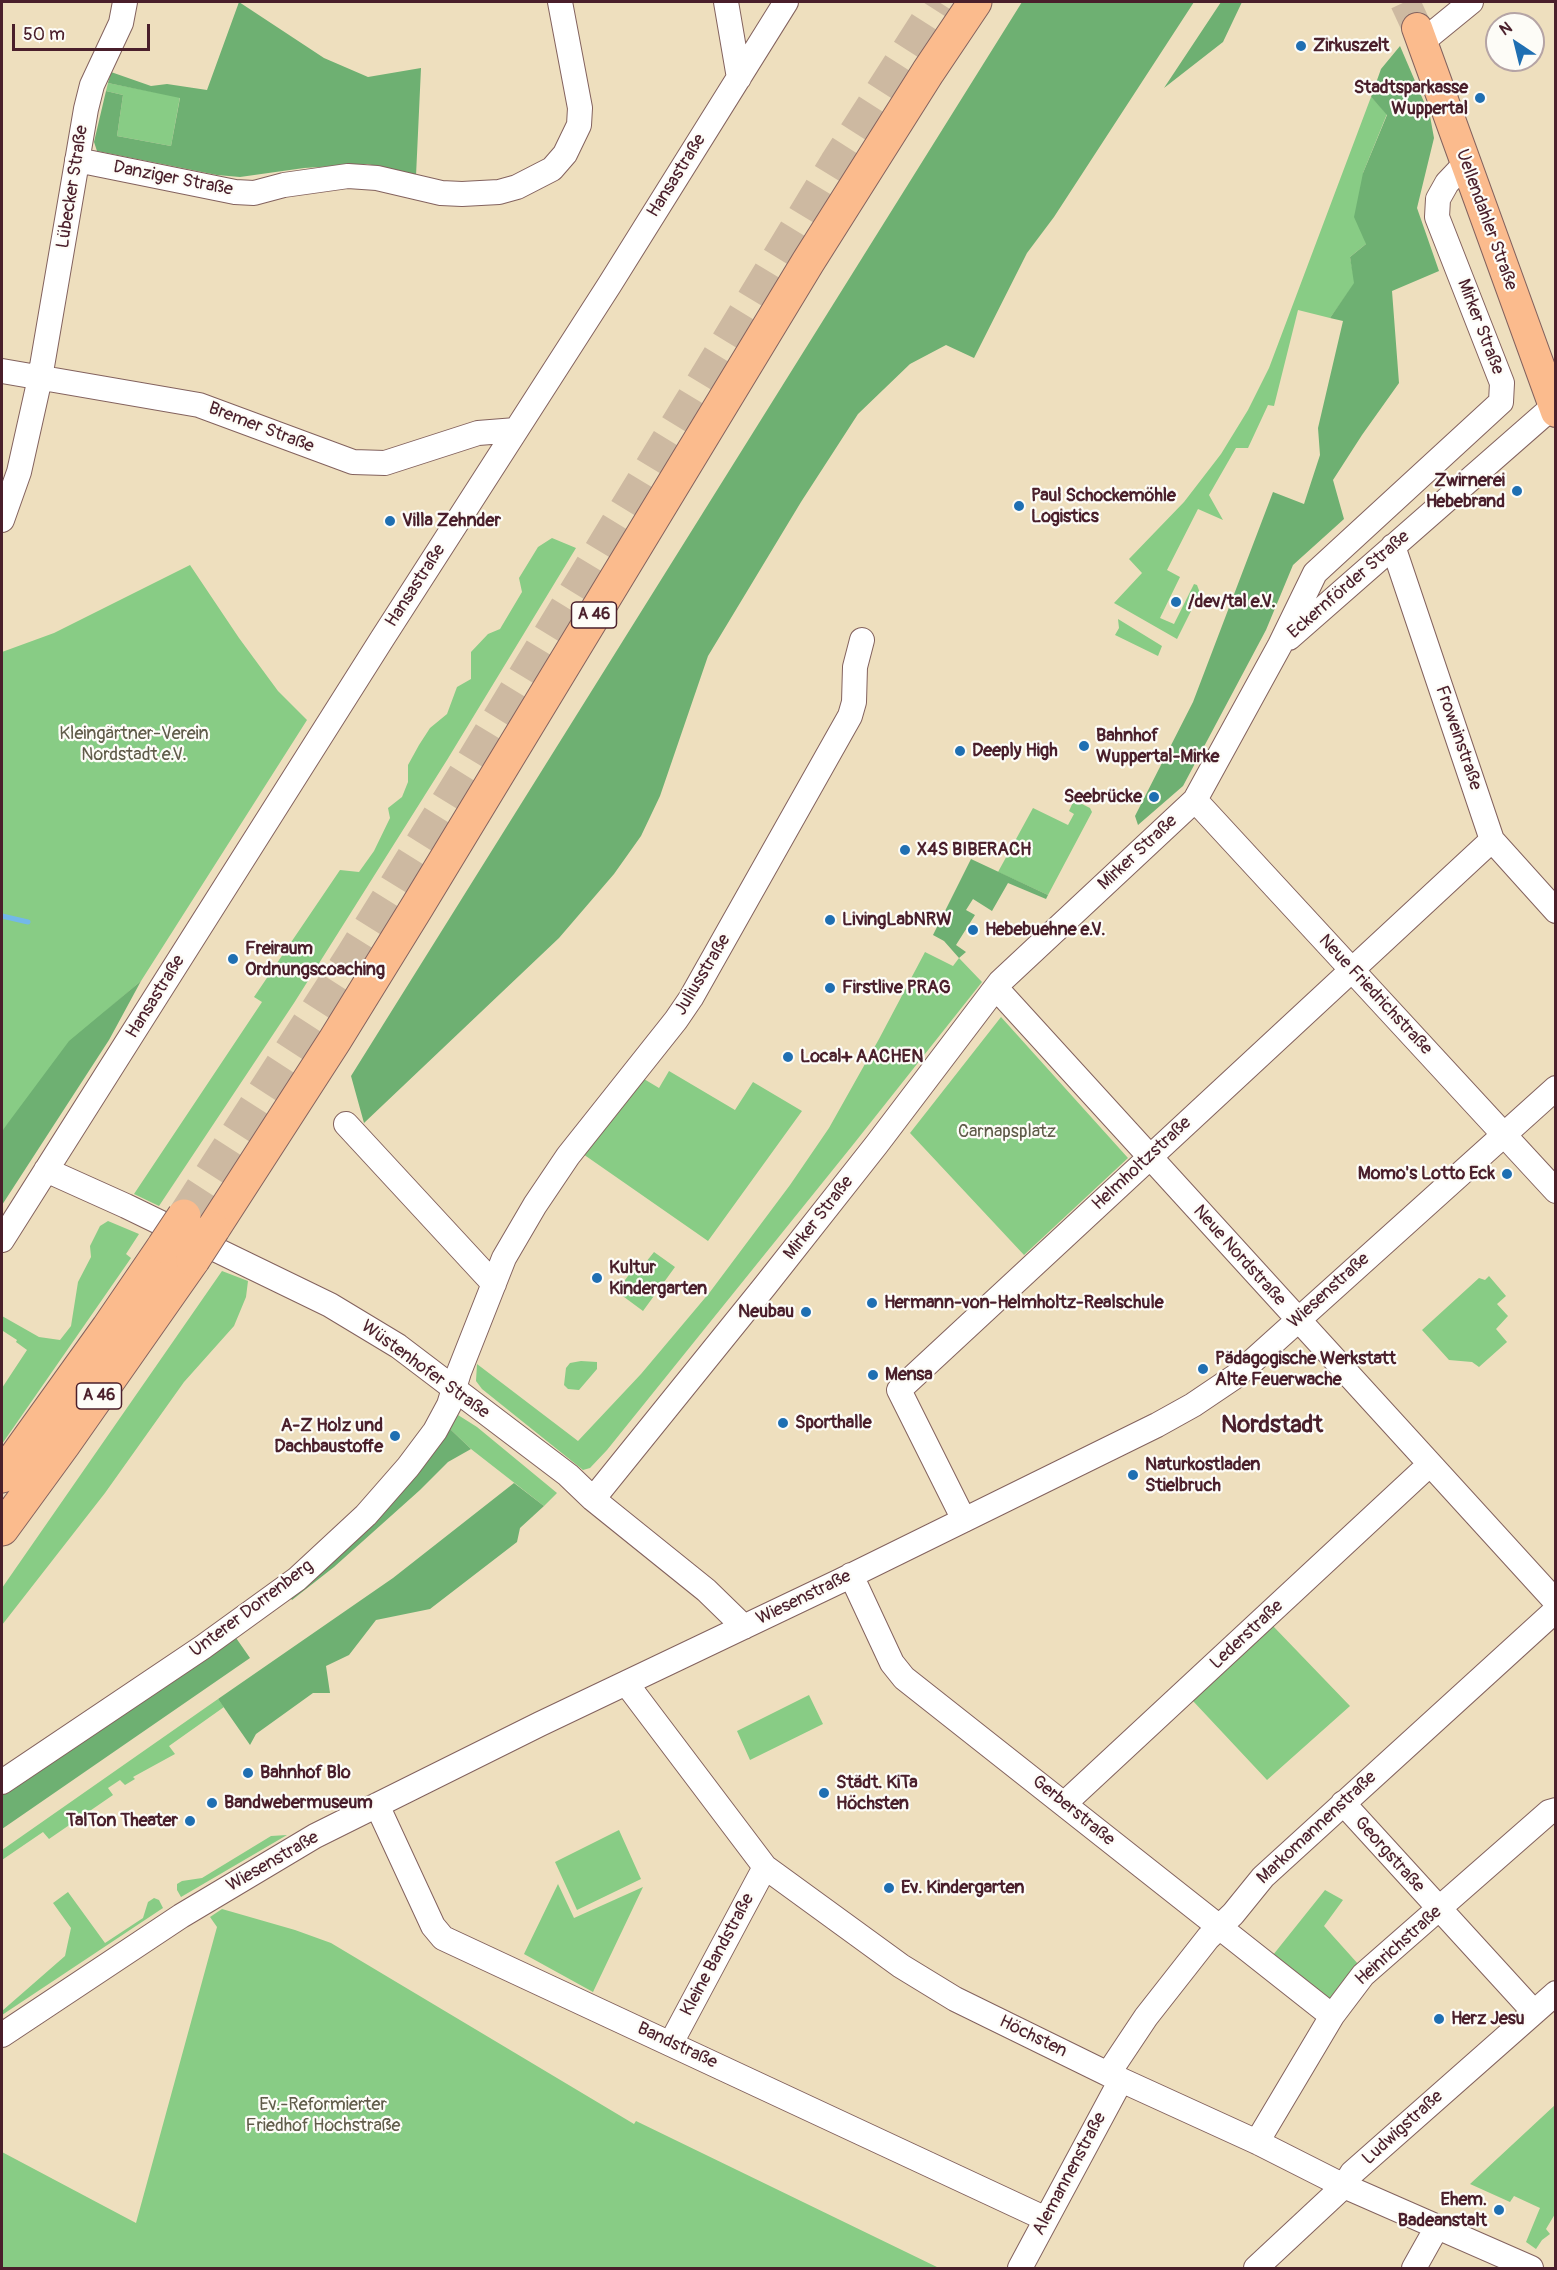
<!DOCTYPE html>
<html>
<head>
<meta charset="utf-8">
<style>
	body { margin:0 }
	#map { position:relative; width:1557px; height:2270px; overflow:hidden; background:#eedfbe; font-family:Pangolin,sans-serif }
	canvas { display:block }
	.frame { position:absolute; inset:0; border:3px solid #4a1f2b; pointer-events:none }
	.north { position:absolute; left:1485px; top:12px; width:60px; height:60px; box-sizing:border-box; background:#fdfcf7; border:2px solid #b5a4a5; border-radius:50%; rotate:325deg; font-size:16px; font-weight:700; line-height:24px; text-align:center; color:#4a1f2b }
	.north::after { content:''; display:block; margin:auto; width:21px; height:27px; background:#1f6fb2; clip-path:polygon(50% 0,100% 100%,50% 72%,0 100%) }
	.scale { position:absolute; left:12px; top:24px; width:138px; height:27px; box-sizing:border-box; border:3px solid #4a1f2b; border-top:0; padding-left:8px; font-size:18px; line-height:21px; white-space:nowrap; color:#4a1f2b; -webkit-text-stroke:4px #fdfcf7; paint-order:stroke }
</style>
</head>
<body>
<div id="map">
<canvas width="1557" height="2270"></canvas>
<div class="frame"></div>
<div class="north">N</div>
<div class="scale">50 m</div>
</div>
<script>
const context = document.querySelector('canvas').getContext('2d');
context.lineJoin = 'round';
function fillPath(path, color) {
  context.fillStyle = color;
  context.fill(path, 'evenodd');
}
function shape(rows) {
  const path = new Path2D();
  for (const r of rows) {
    path.moveTo(r[0], r[1]);
    for (let i = 2; i < r.length; i += 2) path.lineTo(r[i], r[i + 1]);
  }
  return path;
}
function stroke(path, color, width, dash) {
  context.strokeStyle = color;
  context.lineWidth = width;
  context.lineCap = dash ? 'butt' : 'round';
  context.setLineDash(dash || []);
  context.stroke(path);
}
function drawText(font, color, halo, rows, align = 'center') {
  context.font = font + ' Pangolin,sans-serif';
  context.lineWidth = 4.5;
  context.setLineDash([]);
  context.textBaseline = 'middle';
  context.strokeStyle = halo;
  context.fillStyle = color;
  for (const [text, x, y, turn = 0] of rows) {
    context.save();
    context.translate(x, y);
    context.rotate((+turn || 0) * Math.PI / 180);
    context.textAlign = isNaN(turn) ? turn : align;
    if (halo) context.strokeText(text, 0, 0);
    context.fillText(text, 0, 0);
    context.restore();
  }
}
const green = shape([
	[108,83,180,97,171,146,117,136,123,95,106,91],
	[1371,97,1387,114,1363,173,1366,244,1350,257,1355,283,1330,318,1298,310,1274,406,1268,405,1248,448,1236,448,1209,495,1223,520,1198,509,1167,570,1180,577,1160,618,1174,624,1194,584,1197,585,1200,593,1177,639,1114,603,1142,573,1129,559,1184,502,1221,454,1248,410,1269,368],
	[552,538,576,548,447,760,294,1003,159,1206,134,1194,262,1002,254,997,340,870,359,872,374,851,390,818,388,808,402,797,408,782,408,765,419,745,430,728,447,714,457,687,471,679,471,652,488,634,500,629,522,592,519,578,538,547],
	[190,565,239,638,278,691,307,720,141,981,107,1010,2,1131,2,652,54,633],
	[1118,619,1162,646,1158,656,1115,635,1119,628],
	[1074,800,1090,808,1092,812,1048,895,998,872,1033,808,1068,825,1074,814,1069,811],
	[925,952,953,966,959,958,982,982,852,1146,607,1450,590,1468,583,1470,482,1389,476,1381,477,1364,578,1441,641,1374,710,1292,790,1185,829,1128,879,1039],
	[1001,1017,1128,1158,1024,1255,910,1133],
	[669,1071,735,1110,753,1082,802,1111,708,1241,583,1154,644,1079,659,1088],
	[108,1221,139,1234,126,1254,131,1258,2,1444,2,1388,27,1350,16,1342,17,1340,3,1331,2,1332,2,1316,39,1337,60,1340,71,1326,78,1282,91,1257,90,1246,100,1226],
	[654,1252,675,1267,643,1311,620,1294,626,1286,622,1284,637,1264,642,1267],
	[222,1271,248,1281,246,1297,234,1326,184,1382,105,1493,2,1625,2,1588],
	[1489,1276,1506,1296,1497,1304,1508,1316,1496,1329,1507,1342,1479,1367,1472,1362,1449,1360,1422,1330,1479,1278,1485,1280],
	[581,1361,597,1362,597,1369,579,1390,568,1389,564,1385,566,1368,570,1363],
	[458,1415,477,1427,557,1493,544,1506,471,1449,448,1427],
	[1273,1626,1350,1706,1267,1780,1193,1701],
	[809,1695,823,1724,750,1760,737,1731],
	[218,1699,224,1707,169,1746,175,1754,133,1777,135,1779,125,1785,120,1780,108,1788,113,1795,49,1839,43,1832,2,1860,2,1850],
	[619,1830,641,1879,577,1910,555,1862],
	[287,1835,181,1897,177,1890,177,1884,182,1881,202,1878,271,1836],
	[558,1884,574,1918,643,1887,593,1992,524,1954],
	[1325,1890,1343,1900,1324,1926,1359,1965,1351,1971,1329,1999,1273,1955],
	[68,1892,105,1943,143,1918,148,1902,154,1898,159,1900,163,1908,2,2015,2,2011,65,1956,71,1928,53,1903],
	[222,1909,295,1930,331,1943,634,2124,636,2121,939,2268,2,2268,2,2152,136,2223,217,1927,210,1917],
	[1555,2105,1555,2214,1546,2229,1550,2234,1542,2240,1536,2249,1526,2242,1540,2208,1514,2196,1510,2202,1470,2184]
]);
const forest = shape([
	[239,2,324,58,368,77,421,68,416,176,391,169,367,164,304,168,240,177,217,175,97,151,94,142,106,91,123,95,117,136,171,146,180,98,108,83,111,72,151,86,167,84,207,90],
	[1022,2,1194,2,1054,217,1027,253,974,358,946,345,910,364,858,414,801,502,708,656,660,796,641,836,614,874,559,938,364,1123,351,1076],
	[1221,2,1242,2,1223,42,1164,88],
	[1400,46,1430,116,1434,138,1417,208,1439,271,1392,291,1399,383,1362,435,1333,480,1344,519,1293,565,1266,630,1183,786,1138,825,1135,816,1193,702,1273,492,1304,504,1320,455,1318,428,1343,321,1330,318,1354,283,1350,257,1366,244,1354,217,1363,173,1387,115,1371,97,1381,69],
	[971,859,1048,895,1046,899,1008,883,992,911,973,899,966,910,975,915,956,945,966,952,959,958,944,941,933,935],
	[141,981,109,1040,2,1205,2,1131,69,1041],
	[448,1427,471,1449,448,1462,420,1490,334,1567,292,1600,288,1595],
	[514,1483,544,1506,520,1528,517,1542,430,1609,376,1620,349,1655,326,1666,330,1693,313,1693,256,1734,250,1745,218,1699,393,1578],
	[234,1635,250,1658,2,1829,2,1790]
]);
const stream = shape([
	[2,916,28,922]
]);
const majorTunnel = shape([
	[1405,2,1417,28]
]);
const highwayTunnel = shape([
	[184,1216,353,954,471,764,836,163,939,2]
]);
const minor = shape([
	[726,2,739,78],
	[1422,42,1471,2],
	[77,160,235,192,254,193,284,185,348,176,377,178,441,193,462,194,499,192,517,187,552,169,565,154,579,125,580,108,560,2],
	[2,371,199,405,353,462,385,463,478,433,516,430],
	[2,520,19,472,40,378,86,109,92,85,121,23,125,2],
	[1393,546,1492,840,1556,911],
	[1289,638,1556,404],
	[1195,800,1556,1191],
	[996,988,1556,1602],
	[346,1124,494,1284],
	[46,1170,126,1206,330,1305,398,1346,568,1475,593,1499,706,1590,744,1627],
	[2,1240,382,639,610,284,786,2],
	[593,1499,765,1286,877,1144,1000,982,1195,800,1280,645,1315,573,1501,402,1502,383,1437,217,1438,199,1447,183,1465,164],
	[964,1520,899,1390,1492,840],
	[851,1575,892,1663,904,1678,1332,2016],
	[626,1683,765,1867,901,1966,955,1999,1108,2074,1257,2142,1344,2186,1531,2268],
	[2,1782,203,1647,297,1579,366,1515,408,1467,435,1431,449,1405,459,1372,504,1258,535,1205,568,1156,676,1020,691,998,850,716,854,702,855,667,862,640],
	[1343,1803,1534,2012],
	[1064,1804,1429,1465],
	[377,1805,433,1926,443,1938,1046,2219],
	[2,2035,181,1916,315,1836,540,1724,840,1581,1157,1425,1193,1405,1236,1376,1556,1088],
	[671,2043,765,1867],
	[1108,2074,1146,2017,1208,1938,1233,1914,1263,1877,1556,1610],
	[1257,2142,1332,2016,1363,1975,1549,1812,1556,1810],
	[1020,2268,1121,2080],
	[1256,2268,1344,2186,1352,2173,1556,1993],
	[1414,2268,1437,2227]
]);
const major = shape([
	[1417,28,1556,412]
]);
const highway = shape([
	[213,1229,335,1040,417,907,808,262,928,72,975,2],
	[2,1476,108,1328,164,1246],
	[2,1529,64,1444,193,1260]
]);
const highwayBridge = shape([
	[164,1246,184,1216],
	[193,1260,213,1229]
]);
const markers = [
	[1301,46,6,"#1f6fb2"],
	[1480,98,6,"#1f6fb2"],
	[1517,491,6,"#1f6fb2"],
	[1019,506,6,"#1f6fb2"],
	[390,521,6,"#1f6fb2"],
	[1176,602,6,"#1f6fb2"],
	[1084,746,6,"#1f6fb2"],
	[960,751,6,"#1f6fb2"],
	[1154,797,6,"#1f6fb2"],
	[905,850,6,"#1f6fb2"],
	[830,920,6,"#1f6fb2"],
	[973,930,6,"#1f6fb2"],
	[233,959,6,"#1f6fb2"],
	[830,988,6,"#1f6fb2"],
	[788,1057,6,"#1f6fb2"],
	[1507,1174,6,"#1f6fb2"],
	[597,1278,6,"#1f6fb2"],
	[872,1303,6,"#1f6fb2"],
	[806,1312,6,"#1f6fb2"],
	[1203,1369,6,"#1f6fb2"],
	[873,1375,6,"#1f6fb2"],
	[783,1423,6,"#1f6fb2"],
	[395,1436,6,"#1f6fb2"],
	[1133,1475,6,"#1f6fb2"],
	[248,1773,6,"#1f6fb2"],
	[824,1793,6,"#1f6fb2"],
	[212,1803,6,"#1f6fb2"],
	[190,1821,6,"#1f6fb2"],
	[889,1888,6,"#1f6fb2"],
	[1439,2019,6,"#1f6fb2"],
	[1499,2210,6,"#1f6fb2"]
];
const shields = [
	[594,615,45],
	[99,1396,45]
];
const shieldNames = [
	["A 46",594,615],
	["A 46",99,1396]
];
const poiNames = [
	["Zirkuszelt",1313,46],
	["Stadtsparkasse",1468,88,"right"],
	["Wuppertal",1468,109,"right"],
	["Zwirnerei",1505,481,"right"],
	["Hebebrand",1505,502,"right"],
	["Paul Schockemöhle",1031,496],
	["Logistics",1031,517],
	["Villa Zehnder",402,521],
	["/dev/tal e.V.",1188,602],
	["Bahnhof",1096,736],
	["Wuppertal-Mirke",1096,757],
	["Deeply High",972,751],
	["Seebrücke",1142,797,"right"],
	["X4S BIBERACH",917,850],
	["LivingLabNRW",842,920],
	["Hebebuehne e.V.",985,930],
	["Freiraum",245,949],
	["Ordnungscoaching",245,970],
	["Firstlive PRAG",842,988],
	["Local+ AACHEN",800,1057],
	["Momo's Lotto Eck",1495,1174,"right"],
	["Kultur",609,1268],
	["Kindergarten",609,1289],
	["Hermann-von-Helmholtz-Realschule",884,1303],
	["Neubau",794,1312,"right"],
	["Pädagogische Werkstatt",1215,1359],
	["Alte Feuerwache",1215,1380],
	["Mensa",885,1375],
	["Sporthalle",795,1423],
	["A-Z Holz und",383,1426,"right"],
	["Dachbaustoffe",383,1447,"right"],
	["Naturkostladen",1145,1465],
	["Stielbruch",1145,1486],
	["Bahnhof Blo",260,1773],
	["Städt. KiTa",836,1783],
	["Höchsten",836,1804],
	["Bandwebermuseum",224,1803],
	["TalTon Theater",178,1821,"right"],
	["Ev. Kindergarten",901,1888],
	["Herz Jesu",1451,2019],
	["Ehem.",1487,2200,"right"],
	["Badeanstalt",1487,2221,"right"]
];
const streetNames = [
	["Hansastraße",677,176,-58],
	["Danziger Straße",173,179,11],
	["Lübecker Straße",73,187,-81],
	["Uellendahler Straße",1486,220,70],
	["Mirker Straße",1480,327,69],
	["Bremer Straße",261,428,21],
	["Eckernförder Straße",1349,585,-41],
	["Hansastraße",416,586,-57],
	["Froweinstraße",1458,738,71],
	["Mirker Straße",1138,853,-43],
	["Juliusstraße",703,975,-59],
	["Neue Friedrichstraße",1375,995,47],
	["Hansastraße",156,997,-58],
	["Helmholtzstraße",1142,1164,-43],
	["Mirker Straße",819,1218,-52],
	["Neue Nordstraße",1239,1256,48],
	["Wiesenstraße",1329,1291,-42],
	["Wüstenhofer Straße",425,1370,36],
	["Wiesenstraße",804,1598,-26],
	["Unterer Dorrenberg",252,1609,-37],
	["Lederstraße",1247,1635,-43],
	["Gerberstraße",1073,1811,39],
	["Markomannenstraße",1317,1828,-43],
	["Georgstraße",1389,1855,48],
	["Wiesenstraße",273,1862,-30],
	["Heinrichstraße",1399,1946,-42],
	["Kleine Bandstraße",718,1955,-62],
	["Höchsten",1033,2037,26],
	["Bandstraße",677,2046,25],
	["Ludwigstraße",1403,2128,-42],
	["Alemannenstraße",1070,2174,-62]
];
const parkNames = [
	["Kleingärtner-Verein",134,734],
	["Nordstadt e.V.",134,755],
	["Carnapsplatz",1007,1132],
	["Ev.-Reformierter",323,2105],
	["Friedhof Hochstraße",323,2126]
];
const districtNames = [
	["Nordstadt",1272,1426]
];
fillPath(green, '#88cc85');
fillPath(forest, '#6eb072');
stroke(stream, '#73b8e9', 5);
stroke(majorTunnel, '#cdb9a1', 30, [30, 15]);
stroke(highwayTunnel, '#cdb9a1', 33, [33, 16]);
stroke(minor, '#83625e', 26);
stroke(major, '#83625e', 32);
stroke(highway, '#83625e', 35);
stroke(minor, '#fff', 24);
stroke(major, '#fbbb8d', 30);
stroke(highway, '#fbbb8d', 33);
stroke(highwayBridge, '#83625e', 35, []);
stroke(highwayBridge, '#fbbb8d', 33);
for (const [x, y, r, color] of markers) {
  const dot = new Path2D();
  dot.arc(x, y, r, 0, 2 * Math.PI);
  context.fillStyle = color;
  context.fill(dot);
  stroke(dot, '#fdfcf7', 2);
}
for (const [x, y, w] of shields) {
  const box = new Path2D();
  box.roundRect(x - w / 2, y - 13, w, 26, 4.5);
  context.fillStyle = '#fdfcf7';
  context.fill(box);
  stroke(box, '#4a1f2b', 1.5);
}
drawText('bold 16px', '#4a1f2b', null, shieldNames);
drawText('bold 18px', '#4a1f2b', '#fdfcf7', poiNames, 'left');
drawText('18px', '#4a1f2b', '#fdfcf7', streetNames);
drawText('18px', '#605c4a', '#fdfcf7', parkNames);
drawText('bold 24px', '#4a1f2b', '#fdfcf7', districtNames);
</script>
</body>
</html>
